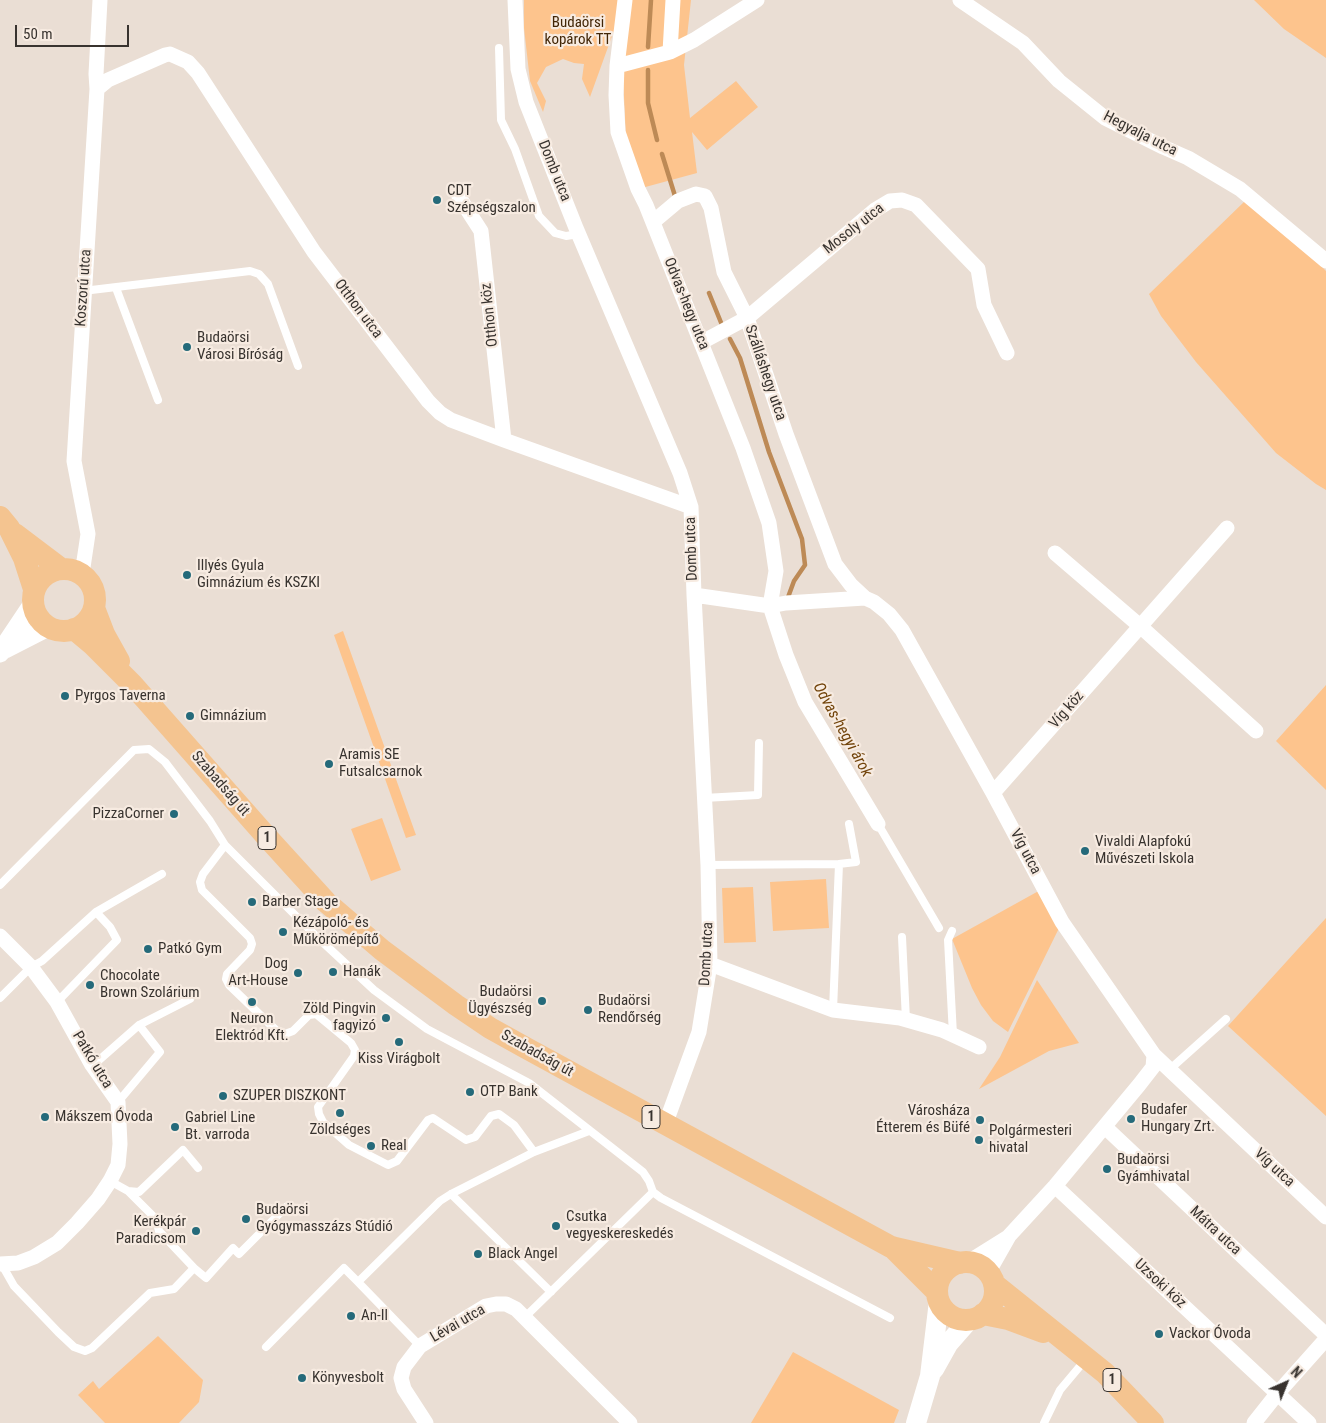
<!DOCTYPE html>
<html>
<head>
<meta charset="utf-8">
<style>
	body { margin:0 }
	#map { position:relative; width:1326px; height:1423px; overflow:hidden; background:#eaded4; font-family:"Roboto Condensed",sans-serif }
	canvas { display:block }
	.north { position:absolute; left:1261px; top:1358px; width:50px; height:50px; -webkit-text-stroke:4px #f7ebe1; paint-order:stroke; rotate:44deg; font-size:14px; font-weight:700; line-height:20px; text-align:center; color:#38332f }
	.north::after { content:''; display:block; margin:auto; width:18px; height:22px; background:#38332f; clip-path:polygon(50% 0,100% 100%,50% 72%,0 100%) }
	.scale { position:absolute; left:15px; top:25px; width:114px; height:22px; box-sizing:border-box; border:2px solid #38332f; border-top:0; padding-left:6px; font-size:15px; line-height:18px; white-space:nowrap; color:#38332f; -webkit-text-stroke:4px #f7ebe1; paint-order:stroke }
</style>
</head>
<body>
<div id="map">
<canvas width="1326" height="1423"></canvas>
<div class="north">N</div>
<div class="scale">50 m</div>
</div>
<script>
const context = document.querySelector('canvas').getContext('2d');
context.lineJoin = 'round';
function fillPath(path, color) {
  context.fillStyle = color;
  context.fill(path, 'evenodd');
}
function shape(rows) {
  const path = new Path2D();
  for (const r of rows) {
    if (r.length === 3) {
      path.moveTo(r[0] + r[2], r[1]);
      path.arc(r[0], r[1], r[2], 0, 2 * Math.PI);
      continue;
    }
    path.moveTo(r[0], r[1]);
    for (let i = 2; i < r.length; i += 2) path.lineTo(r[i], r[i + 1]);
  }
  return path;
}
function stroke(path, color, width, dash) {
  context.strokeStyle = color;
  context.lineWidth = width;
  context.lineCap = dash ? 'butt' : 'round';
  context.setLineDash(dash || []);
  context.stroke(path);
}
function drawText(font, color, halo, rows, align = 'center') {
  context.font = font + ' "Roboto Condensed",sans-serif';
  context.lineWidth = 4.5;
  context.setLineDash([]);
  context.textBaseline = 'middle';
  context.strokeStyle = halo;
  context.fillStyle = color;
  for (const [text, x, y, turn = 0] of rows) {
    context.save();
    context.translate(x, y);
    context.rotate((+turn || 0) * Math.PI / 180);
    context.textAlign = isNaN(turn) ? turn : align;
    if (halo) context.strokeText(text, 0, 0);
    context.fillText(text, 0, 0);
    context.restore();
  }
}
const green = shape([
	[524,0,691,0,684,65,690,118,736,81,758,107,707,150,692,132,697,173,638,189,627,159,620,14,590,97,582,79,584,64,574,63,563,59,546,67,537,83,546,101,543,112,530,81,524,28],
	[1254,0,1326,0,1326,58,1284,29],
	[1245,201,1304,249,1326,271,1326,490,1316,484,1276,453,1196,362,1161,316,1149,294],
	[343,631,416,835,406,838,334,635],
	[1326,685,1326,790,1276,741],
	[382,818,401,870,371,881,351,829],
	[826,879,829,928,773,931,770,882],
	[753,887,756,942,724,943,722,888],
	[1044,888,1062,922,1008,1032,993,1021,981,1005,972,988,952,939],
	[1326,918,1326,1116,1228,1026],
	[1037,980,1079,1043,1049,1051,979,1089,1000,1057],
	[158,1336,203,1380,199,1402,179,1423,105,1423,78,1395,93,1381,99,1389],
	[793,1352,899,1410,894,1423,751,1423]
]);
const stream = shape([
	[648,47,651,0],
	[648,70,648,103,657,140],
	[662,154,675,196],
	[709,293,722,325],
	[730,339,740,358,769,452,802,539,805,565,794,581,787,600]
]);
const service = shape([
	[499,48,501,120,515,149,539,216,555,233,566,236,579,234],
	[116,288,158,400],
	[83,291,250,271,259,274,268,284,298,366],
	[704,798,758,795,759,743],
	[878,824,939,928],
	[225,845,203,874,200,882,202,890,250,938,252,944,250,950,227,974,226,979,229,985,278,1032,285,1034,293,1031,309,1015,316,1014,351,1043,355,1050,354,1056,318,1107,319,1114,323,1122,349,1145,388,1165,397,1161,428,1120,433,1118,466,1140,475,1137,491,1116,499,1114,514,1125,534,1152],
	[839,864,856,862,849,824],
	[708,865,839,864,833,1010],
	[0,885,134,750,149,749,165,762,210,821,225,845,317,937,374,990,427,1029,529,1083,643,1172,649,1181,653,1192,661,1198,890,1318],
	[952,931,948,940,953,1035],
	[902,937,906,1020],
	[0,998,31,967,42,961,96,912,162,874],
	[57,1002,117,940,110,927,96,912],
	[139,1025,190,999],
	[92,1065,98,1061,139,1025,160,1052,118,1102],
	[1169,1070,1226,1019],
	[110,1181,128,1191,156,1219,159,1231,194,1268],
	[128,1191,139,1192,183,1150,198,1168],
	[451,1194,551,1292],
	[2,1265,14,1286,58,1332,74,1347,85,1351,92,1348,150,1293,174,1289,194,1268,206,1278,233,1248,239,1254,286,1207],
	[358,1282,420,1346],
	[525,1317,653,1192],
	[266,1347,344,1268,358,1282,440,1201,451,1194,534,1152,589,1131],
	[1044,1423,1060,1390,1086,1359]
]);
const minor = shape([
	[515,0,518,69,526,102,576,228,680,473,691,507,694,595,708,865,710,964,699,1032,665,1125],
	[625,0,617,66,616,95,618,132,638,189,646,205,743,448,769,523,776,571,770,606,786,655,805,702,878,824],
	[960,0,1023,43,1059,81,1105,118,1163,147,1188,158,1240,189,1326,261],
	[670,52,673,0],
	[617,66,670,52,694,40,757,0],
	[97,89,108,80,165,55,170,54,188,62,198,73,314,252,428,401,440,413,451,420,504,440,691,507],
	[459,197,481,231,504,440],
	[653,222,678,201,696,194,705,196,711,208,724,272,747,318,786,434,835,564,851,585,865,598],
	[702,342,747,318,875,210,890,201,902,200,916,205,978,269,984,305,1007,353],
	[1055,553,1140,626,1256,731],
	[82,574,88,534,74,461,97,89,96,74,100,0],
	[694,595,770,606,786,603,865,598,874,602,889,614,902,630,993,793,1062,922,1154,1055,1326,1217],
	[993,793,1227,528],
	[0,936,31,967,57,1002,92,1065,118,1102,120,1144,118,1165,110,1181,98,1199,77,1223,57,1243,34,1257,18,1263,0,1264],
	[710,964,833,1010,900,1018,942,1030,979,1047],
	[1105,1127,1326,1335],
	[1055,1186,1309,1423],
	[968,1262,1008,1237],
	[988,1273,1009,1236,1055,1186,1139,1085,1153,1067,1154,1055],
	[426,1423,404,1389,401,1378,404,1367,420,1346,486,1306,496,1304,506,1304,516,1309,630,1423],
	[1254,1423,1277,1394,1326,1339]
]);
const tertiary = shape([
	[5,649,48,627],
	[0,653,32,605]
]);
const secondary = shape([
	[934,1369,948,1344,969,1320],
	[916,1423,930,1376,939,1301]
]);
const primary = shape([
	[0,517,9,528,24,558,34,589],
	[15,534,60,568],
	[64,600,31],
	[94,608,104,634,119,661],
	[74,629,92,644,132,684,266,836,326,902,382,950,456,1005,490,1028,526,1048,891,1247,960,1263],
	[892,1247,936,1291],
	[966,1291,29],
	[994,1284,1105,1373,1153,1423],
	[983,1314,1008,1319,1043,1332]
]);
const markers = [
	[437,200,5,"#256a7a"],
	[187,347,5,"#256a7a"],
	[187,575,5,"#256a7a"],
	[65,696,5,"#256a7a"],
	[190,716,5,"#256a7a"],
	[329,764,5,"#256a7a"],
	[174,814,5,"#256a7a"],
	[1085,851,5,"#256a7a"],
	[252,902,5,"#256a7a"],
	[283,932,5,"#256a7a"],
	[148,949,5,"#256a7a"],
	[333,972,5,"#256a7a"],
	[298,973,5,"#256a7a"],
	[90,985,5,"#256a7a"],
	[542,1001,5,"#256a7a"],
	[252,1002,5,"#256a7a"],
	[588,1010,5,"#256a7a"],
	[386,1018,5,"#256a7a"],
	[399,1042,5,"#256a7a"],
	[470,1092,5,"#256a7a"],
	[223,1096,5,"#256a7a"],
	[340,1113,5,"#256a7a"],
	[45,1117,5,"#256a7a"],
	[1131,1119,5,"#256a7a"],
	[980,1120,5,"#256a7a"],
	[175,1127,5,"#256a7a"],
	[979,1140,5,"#256a7a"],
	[371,1146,5,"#256a7a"],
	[1107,1169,5,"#256a7a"],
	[246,1219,5,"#256a7a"],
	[556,1226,5,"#256a7a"],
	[196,1231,5,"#256a7a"],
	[478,1254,5,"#256a7a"],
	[351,1316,5,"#256a7a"],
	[1159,1334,5,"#256a7a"],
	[302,1378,5,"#256a7a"]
];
const shields = [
	[267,838,18],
	[651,1117,18],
	[1112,1380,18]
];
const shieldNames = [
	["1",267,838],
	["1",651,1117],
	["1",1112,1380]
];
const parkNames = [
	["Budaörsi",578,23],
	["kopárok TT",578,40]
];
const streetNames = [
	["Hegyalja utca",1140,134,27],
	["Domb utca",554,171,68],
	["Mosoly utca",854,229,-38],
	["Koszorú utca",84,288,-86],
	["Odvas-hegy utca",686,304,68],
	["Otthon utca",358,309,53],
	["Otthon köz",490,315,-96],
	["Szálláshegy utca",765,373,71],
	["Domb utca",692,549,-92],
	["Víg köz",1067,710,-49],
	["Szabadság út",220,784,49],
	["Víg utca",1025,852,62],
	["Domb utca",707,954,-87],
	["Szabadság út",537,1054,29],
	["Patkó utca",92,1060,59],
	["Víg utca",1274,1168,43],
	["Mátra utca",1215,1231,43],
	["Uzsoki köz",1160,1284,43],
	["Lévai utca",458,1324,-30]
];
const poiNames = [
	["CDT",447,191],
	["Szépségszalon",447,208],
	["Budaörsi",197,338],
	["Városi Bíróság",197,355],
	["Illyés Gyula",197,566],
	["Gimnázium és KSZKI",197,583],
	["Pyrgos Taverna",75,696],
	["Gimnázium",200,716],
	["Aramis SE",339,755],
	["Futsalcsarnok",339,772],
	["PizzaCorner",164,814,"right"],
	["Vivaldi Alapfokú",1095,842],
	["Művészeti Iskola",1095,859],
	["Barber Stage",262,902],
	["Kézápoló- és",293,923],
	["Műkörömépítő",293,940],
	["Patkó Gym",158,949],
	["Dog",288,964,"right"],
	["Art-House",288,981,"right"],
	["Hanák",343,972],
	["Chocolate",100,976],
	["Brown Szolárium",100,993],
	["Budaörsi",532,992,"right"],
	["Ügyészség",532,1009,"right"],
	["Budaörsi",598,1001],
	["Rendőrség",598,1018],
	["Zöld Pingvin",376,1009,"right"],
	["fagyizó",376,1026,"right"],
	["Neuron",252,1019,"center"],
	["Elektród Kft.",252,1036,"center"],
	["Kiss Virágbolt",399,1059,"center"],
	["OTP Bank",480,1092],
	["SZUPER DISZKONT",233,1096],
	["Budafer",1141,1110],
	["Hungary Zrt.",1141,1127],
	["Városháza",970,1111,"right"],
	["Étterem és Büfé",970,1128,"right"],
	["Mákszem Óvoda",55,1117],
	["Gabriel Line",185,1118],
	["Bt. varroda",185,1135],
	["Zöldséges",340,1130,"center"],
	["Polgármesteri",989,1131],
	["hivatal",989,1148],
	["Real",381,1146],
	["Budaörsi",1117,1160],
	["Gyámhivatal",1117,1177],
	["Budaörsi",256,1210],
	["Gyógymasszázs Stúdió",256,1227],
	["Csutka",566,1217],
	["vegyeskereskedés",566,1234],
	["Kerékpár",186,1222,"right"],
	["Paradicsom",186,1239,"right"],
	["Black Angel",488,1254],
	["An-Il",361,1316],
	["Vackor Óvoda",1169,1334],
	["Könyvesbolt",312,1378]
];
const waterNames = [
	["Odvas-hegyi árok",842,730,61]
];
fillPath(green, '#fdc48d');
stroke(stream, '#bd8a56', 4.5);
stroke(service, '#fff', 8);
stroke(minor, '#fff', 15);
stroke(tertiary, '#fff', 19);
stroke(secondary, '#fff', 20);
stroke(primary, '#f4c490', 22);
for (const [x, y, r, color] of markers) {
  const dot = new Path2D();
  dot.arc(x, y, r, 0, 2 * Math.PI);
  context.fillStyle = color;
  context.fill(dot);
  stroke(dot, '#f7ebe1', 2);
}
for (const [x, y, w] of shields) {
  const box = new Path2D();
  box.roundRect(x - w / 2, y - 11.5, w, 23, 4);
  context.fillStyle = '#f7ebe1';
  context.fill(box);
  stroke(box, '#38332f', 1);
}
drawText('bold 14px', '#38332f', null, shieldNames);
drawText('15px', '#422606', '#f7ebe1', parkNames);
drawText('15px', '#38332f', '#f7ebe1', streetNames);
drawText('15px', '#38332f', '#f7ebe1', poiNames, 'left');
drawText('italic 16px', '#72440b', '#f7ebe1', waterNames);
</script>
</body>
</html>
